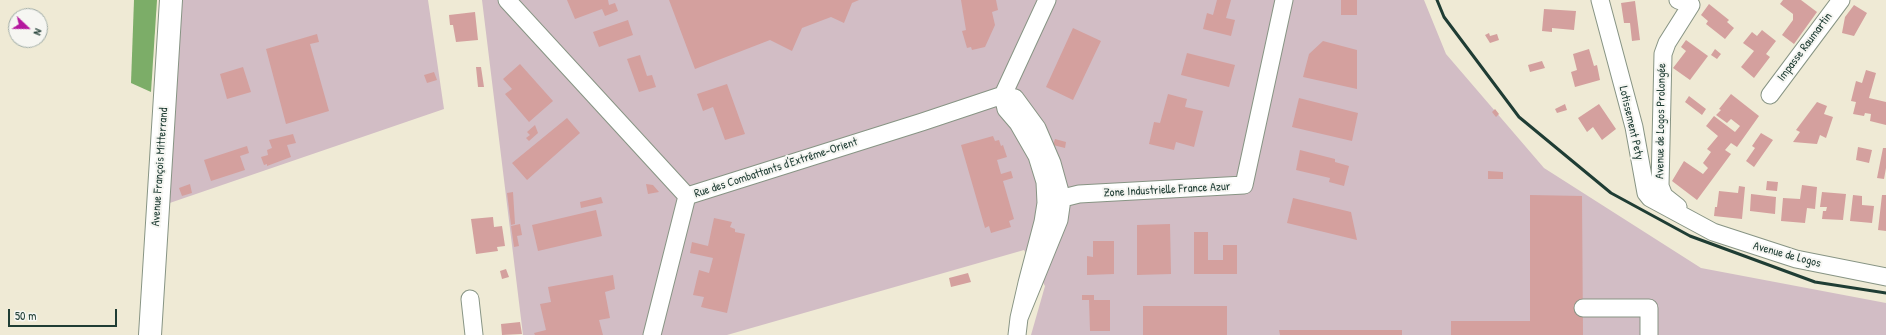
<!DOCTYPE html>
<html>
<head>
<meta charset="utf-8">
<style>
	body { margin:0 }
	#map { position:relative; width:1886px; height:335px; overflow:hidden; background:#efead5; font-family:"Patrick Hand",sans-serif }
	canvas { display:block }
	.north { position:absolute; left:8px; top:8px; width:40px; height:40px; box-sizing:border-box; background:#f6f6f2; border:1px solid #a0aca6; border-radius:50%; rotate:112deg; font-size:11px; font-weight:700; line-height:16px; text-align:center; color:#1f3d34 }
	.north::after { content:''; display:block; margin:auto; width:14px; height:18px; background:#b5179e; clip-path:polygon(50% 0,100% 100%,50% 72%,0 100%) }
	.scale { position:absolute; left:8px; top:309px; width:109px; height:18px; box-sizing:border-box; border:2px solid #1f3d34; border-top:0; padding-left:5px; font-size:12px; line-height:14px; white-space:nowrap; color:#1f3d34; -webkit-text-stroke:3px #f6f6f2; paint-order:stroke }
</style>
</head>
<body>
<div id="map">
<canvas width="1886" height="335"></canvas>
<div class="north">N</div>
<div class="scale">50 m</div>
</div>
<script>
const context = document.querySelector('canvas').getContext('2d');
context.lineJoin = 'round';
function fillPath(path, color) {
  context.fillStyle = color;
  context.fill(path, 'evenodd');
}
function shape(rows) {
  const path = new Path2D();
  for (const r of rows) {
    path.moveTo(r[0], r[1]);
    for (let i = 2; i < r.length; i += 2) path.lineTo(r[i], r[i + 1]);
  }
  return path;
}
function stroke(path, color, width, dash) {
  context.strokeStyle = color;
  context.lineWidth = width;
  context.lineCap = dash ? 'butt' : 'round';
  context.setLineDash(dash || []);
  context.stroke(path);
}
function drawText(font, color, halo, rows, align = 'center') {
  context.font = font + ' "Patrick Hand",sans-serif';
  context.lineWidth = 4;
  context.setLineDash([]);
  context.textBaseline = 'middle';
  context.strokeStyle = halo;
  context.fillStyle = color;
  for (const [text, x, y, turn = 0] of rows) {
    context.save();
    context.translate(x, y);
    context.rotate((+turn || 0) * Math.PI / 180);
    context.textAlign = isNaN(turn) ? turn : align;
    if (halo) context.strokeText(text, 0, 0);
    context.fillText(text, 0, 0);
    context.restore();
  }
}
const industrial = shape([
	[172,0,428,0,444,109,158,207],
	[482,0,1424,0,1446,54,1544,168,1701,268,1886,303,1886,335,1031,335,1045,286,1024,250,727,335,523,335]
]);
const forest = shape([
	[134,0,157,0,151,92,131,83]
]);
const building = shape([
	[567,0,608,0,609,5,615,3,618,11,605,16,602,9,575,19],
	[669,0,859,0,852,3,844,23,831,17,802,28,792,51,770,40,695,69],
	[961,0,996,0,998,10,992,12,995,25,985,47,972,50,971,47,967,48,962,31,966,30],
	[1217,0,1231,0,1226,18,1235,20,1231,36,1203,29,1207,13,1213,15],
	[1341,0,1357,0,1357,15,1341,15],
	[1783,0,1801,0,1817,12,1794,44,1782,35,1793,20,1793,14,1780,4],
	[1635,1,1640,40,1632,41,1630,23,1624,23,1621,3],
	[1709,4,1729,20,1727,22,1734,28,1725,39,1706,24,1708,21,1701,15],
	[1854,5,1867,13,1854,36,1842,33,1845,17],
	[1544,9,1576,11,1574,30,1552,28,1552,32,1542,31],
	[475,12,478,40,456,42,453,25,450,25,449,15],
	[628,20,633,35,599,47,593,32],
	[1073,28,1101,41,1073,100,1046,87],
	[1762,30,1776,41,1766,54,1770,57,1754,78,1741,67,1754,51,1743,43,1752,32,1757,36],
	[1489,33,1490,36,1497,34,1499,40,1490,43,1485,35],
	[317,34,319,42,310,44,329,111,286,124,266,49],
	[1686,40,1708,56,1690,80,1673,68,1686,51,1681,47],
	[1323,41,1357,50,1357,89,1303,77,1309,54],
	[1589,49,1594,66,1597,65,1600,80,1575,87,1571,72,1577,70,1573,54],
	[1715,49,1721,54,1717,59,1711,55],
	[1187,53,1235,65,1229,87,1181,75],
	[640,55,647,76,652,75,656,87,639,92,627,59],
	[1542,61,1545,68,1530,72,1528,65],
	[520,64,553,101,529,122,505,94,512,89,503,79],
	[243,67,251,92,227,99,220,74],
	[476,67,481,67,484,87,478,87],
	[1866,70,1876,73,1869,98,1886,102,1886,125,1870,121,1871,114,1865,113,1864,116,1853,114,1856,102,1851,101,1856,81,1862,83],
	[434,72,437,80,427,83,424,75],
	[727,84,745,134,725,140,713,107,703,111,697,94],
	[1168,94,1187,99,1185,107,1203,111,1194,147,1176,142,1174,150,1149,144,1154,122,1160,123],
	[1731,94,1759,116,1737,147,1731,143,1725,150,1731,154,1697,200,1672,181,1684,161,1703,174,1708,168,1703,163,1711,152,1707,149,1718,136,1706,126,1714,116,1735,132,1740,126,1731,119,1727,123,1716,115,1721,110,1719,109],
	[1689,96,1706,109,1702,115,1685,102],
	[1299,98,1358,113,1352,141,1292,127],
	[1817,102,1827,106,1824,114,1833,117,1826,138,1820,135,1817,144,1793,142,1800,132,1796,130],
	[1565,104,1567,110,1557,113,1555,109],
	[1599,104,1616,129,1602,140,1593,127,1587,132,1578,118],
	[1495,109,1499,114,1496,117,1492,112],
	[567,118,580,133,527,180,512,163],
	[535,125,538,133,529,141,526,138,530,135,527,132],
	[1761,133,1773,140,1754,167,1746,161,1755,148,1752,146],
	[293,134,296,143,287,145,291,157,267,166,267,164,264,165,261,157,268,155,267,150,272,148,269,140],
	[993,136,995,141,999,140,1001,146,1003,145,1007,157,997,160,1001,174,1011,171,1013,178,1003,181,1014,219,1009,221,1011,227,991,233,989,226,985,228,961,145],
	[1055,139,1066,142,1065,148,1053,145],
	[247,146,249,153,240,156,245,170,211,181,204,160],
	[1858,147,1872,150,1869,163,1856,160],
	[1883,148,1886,148,1886,168,1884,179,1877,178],
	[1300,150,1335,159,1335,162,1349,166,1344,186,1329,182,1330,178,1296,170],
	[1488,171,1503,172,1503,179,1488,179],
	[1767,181,1778,182,1777,191,1766,190],
	[190,184,192,193,182,196,179,188],
	[646,184,653,185,659,192,648,194],
	[1802,185,1817,187,1815,209,1807,208,1805,223,1781,221,1783,198,1800,199],
	[1739,186,1745,187,1742,219,1714,216,1715,207,1717,207,1719,191,1738,193],
	[513,192,515,224,511,225,507,193],
	[1822,192,1846,194,1843,220,1822,219,1823,211,1826,211,1827,207,1820,207],
	[1751,194,1776,197,1775,214,1750,211],
	[1530,195,1582,196,1583,335,1451,335,1451,321,1530,321],
	[1853,195,1862,196,1862,205,1874,206,1872,223,1850,221],
	[1882,195,1886,195,1886,231,1878,230],
	[601,197,603,203,581,208,580,202],
	[1293,198,1351,212,1357,240,1287,223],
	[596,210,602,236,538,251,532,225],
	[493,217,494,227,502,226,505,246,497,247,498,251,476,254,471,219],
	[714,218,732,222,730,227,735,229,735,232,745,234,727,313,701,307,704,297,693,295,699,270,709,273,713,258,690,253,692,242,708,246],
	[520,224,522,235,517,236,519,246,514,247,511,226],
	[1170,224,1171,274,1137,275,1137,225],
	[1194,232,1208,232,1208,260,1223,260,1223,245,1237,245,1237,274,1194,274],
	[1093,241,1114,241,1114,274,1087,275,1087,256,1093,257],
	[506,269,509,277,502,279,500,271],
	[968,273,971,282,951,287,949,278],
	[613,275,615,289,605,292,610,318,599,320,603,335,535,335,534,333,546,330,540,304,551,302,548,287],
	[1082,295,1094,295,1094,300,1110,300,1110,331,1090,331,1089,300,1082,300],
	[1143,306,1227,306,1227,335,1143,335],
	[520,322,522,334,502,335,501,324],
	[1279,330,1402,330,1402,335,1280,335]
]);
const street = shape([
	[507,0,687,196],
	[1600,0,1634,127,1646,193,1650,198,1713,232,1796,259,1886,277],
	[1770,95,1841,0],
	[687,196,922,122,1003,95,1047,0],
	[1051,201,1079,194,1244,185,1284,0],
	[1678,207,1664,196,1660,186,1663,54,1667,43,1691,5,1678,0],
	[470,299,474,335],
	[1583,308,1649,308,1649,335],
	[652,335,687,196],
	[1017,335,1019,318,1027,283,1043,222,1046,203,1045,182,1037,156,1018,123,1006,109,1003,95,1015,98,1037,128,1052,163,1062,199,1059,220,1019,318]
]);
const secondary = shape([
	[150,335,171,0]
]);
const rail = shape([
	[1437,0,1444,17,1519,117,1611,193,1690,236,1815,282,1886,293]
]);
const streetNames = [
	["Impasse Raumartin",1805,47,-53],
	["Avenue de Logos Prolongée",1661,121,-89],
	["Lotissement Pety",1631,123,77],
	["Avenue François Mitterrand",160,167,-86],
	["Rue des Combattants d'Extrême-Orient",776,168,-18],
	["Zone Industrielle France Azur",1167,190,-3],
	["Avenue de Logos",1787,255,15]
];
fillPath(industrial, '#d2bdc5');
fillPath(forest, '#7cad68');
fillPath(building, '#d4a09e');
stroke(street, '#879484', 19);
stroke(secondary, '#879484', 24);
stroke(street, '#fff', 17);
stroke(secondary, '#fff', 22);
stroke(rail, '#1f3d34', 3);
drawText('12px', '#1f3d34', '#f6f6f2', streetNames);
</script>
</body>
</html>
